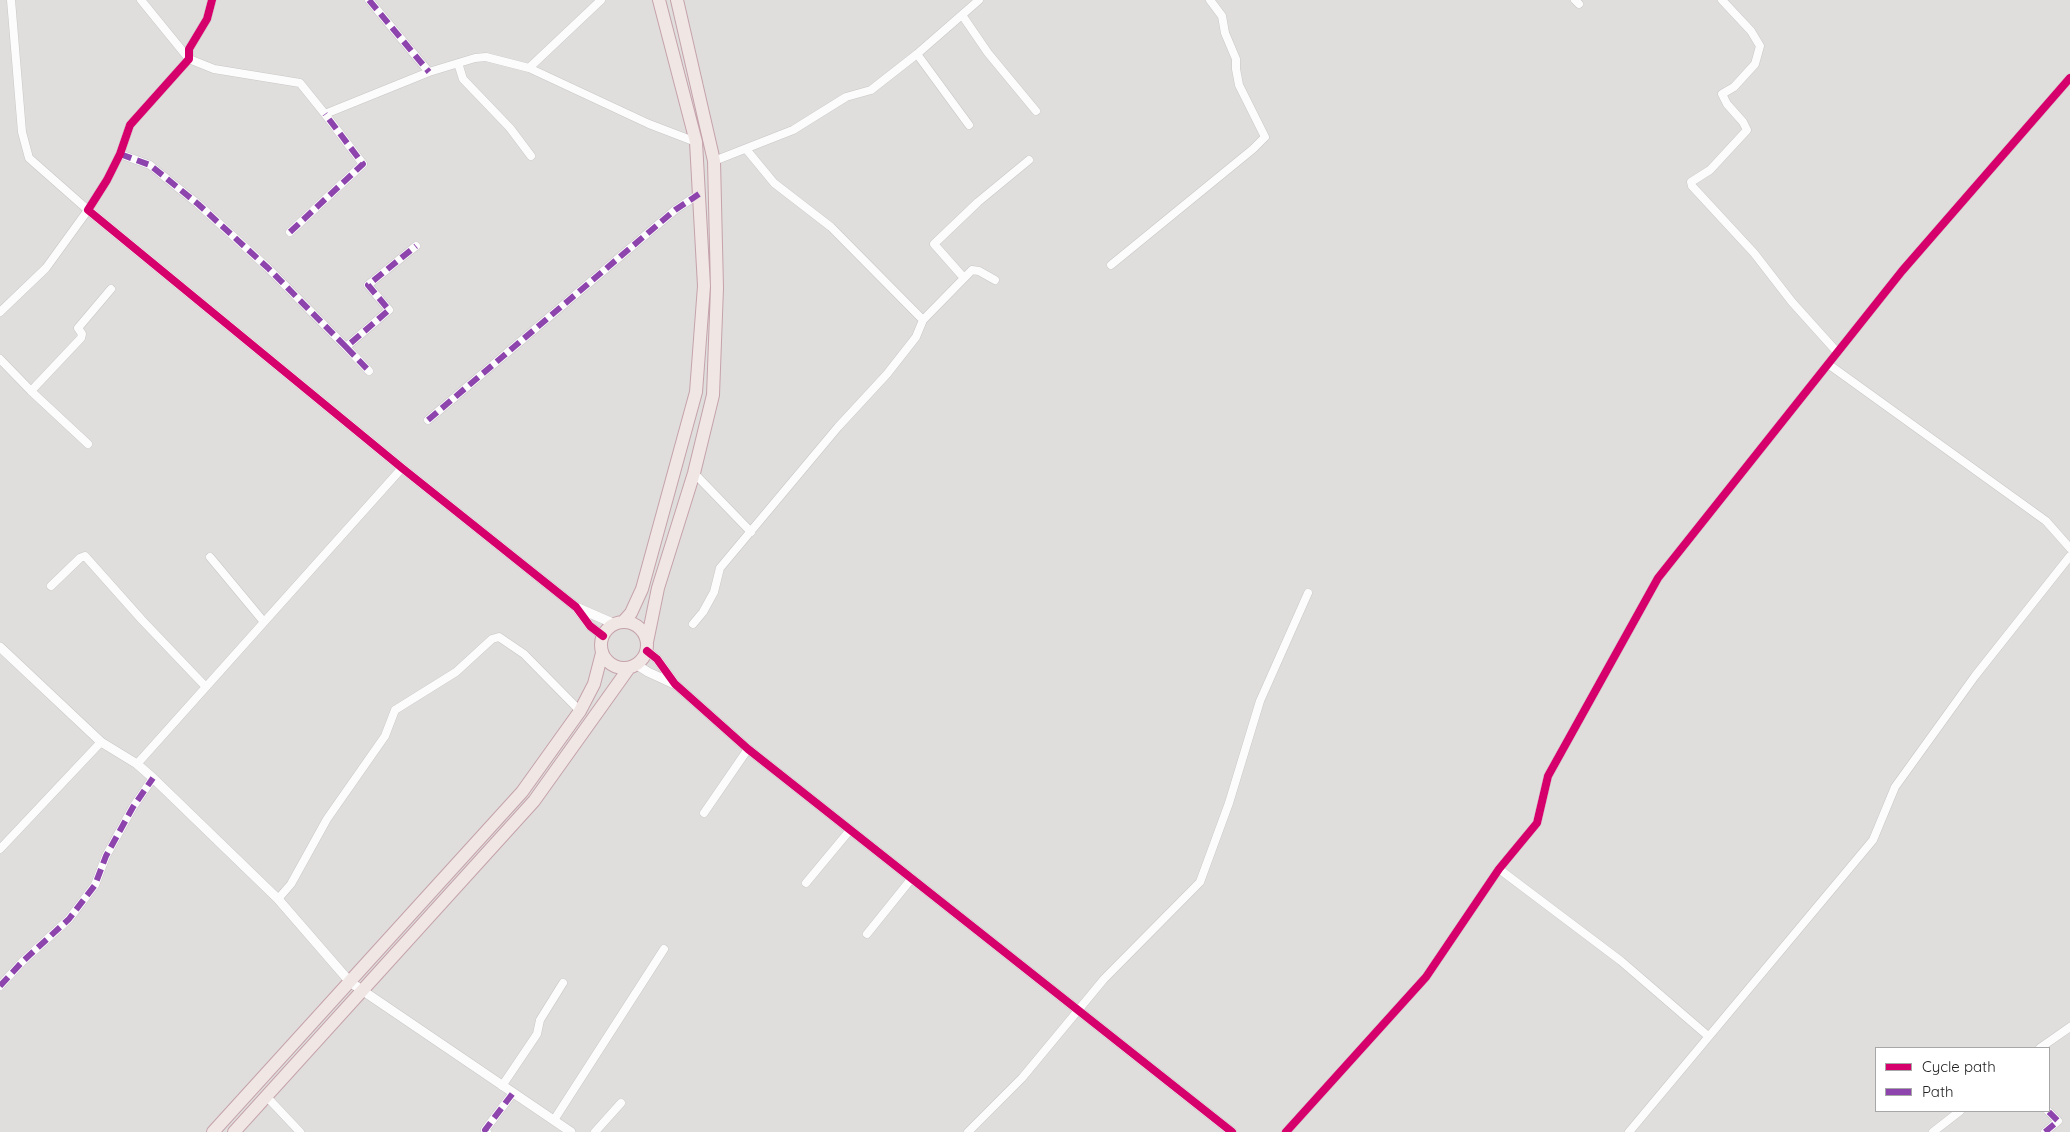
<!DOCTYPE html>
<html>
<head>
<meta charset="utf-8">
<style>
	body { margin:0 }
	#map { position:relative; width:2070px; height:1132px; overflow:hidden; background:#f0eeeb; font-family:Quicksand,sans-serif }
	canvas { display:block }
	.legend { position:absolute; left:1875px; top:1047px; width:175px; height:65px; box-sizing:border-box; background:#fff; border:1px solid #a7a7a7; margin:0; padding:6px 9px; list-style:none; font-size:15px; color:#222 }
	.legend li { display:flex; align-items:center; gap:10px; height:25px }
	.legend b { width:25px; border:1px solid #a7a7a7 }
</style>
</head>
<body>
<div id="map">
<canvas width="2070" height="1132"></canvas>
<ul class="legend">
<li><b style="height:6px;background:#d6006c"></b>Cycle path</li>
<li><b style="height:6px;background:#8e44ad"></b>Path</li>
</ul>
</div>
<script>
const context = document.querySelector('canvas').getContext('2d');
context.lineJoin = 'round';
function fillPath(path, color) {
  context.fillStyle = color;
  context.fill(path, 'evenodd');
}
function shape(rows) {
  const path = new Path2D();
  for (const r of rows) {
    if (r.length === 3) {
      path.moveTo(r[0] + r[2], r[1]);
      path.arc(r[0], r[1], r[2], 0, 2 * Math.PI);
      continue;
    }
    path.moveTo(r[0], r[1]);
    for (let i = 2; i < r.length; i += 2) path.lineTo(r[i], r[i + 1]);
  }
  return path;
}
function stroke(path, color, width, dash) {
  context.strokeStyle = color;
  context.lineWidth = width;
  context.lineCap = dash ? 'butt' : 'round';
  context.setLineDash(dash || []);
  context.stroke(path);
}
const residential = shape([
	[0,0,2070,0,2070,1132,0,1132],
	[1876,1048,2049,1048,2049,1111,1876,1111]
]);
const minor = shape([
	[141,0,189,59,214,69,300,83,325,114,429,72,475,58,486,57,529,68,649,124,696,142],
	[369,0,429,72],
	[1575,0,1579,4],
	[1722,0,1751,31,1760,46,1755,64,1734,87,1722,94,1727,104,1743,122,1747,130,1710,170,1691,182,1692,186,1754,253,1792,302,1837,352],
	[962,15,988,53,1036,111],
	[917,54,969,125],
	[458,63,463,79,510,128,531,156],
	[529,68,601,0],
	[120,154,150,165,198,204,268,268,346,347,389,310,368,285,416,246],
	[714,161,793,130,846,97,871,90,917,54,979,0],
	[88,210,107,180,120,154,130,125,189,59,189,49,207,19,212,0],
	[290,232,363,164,325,114],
	[1111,265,1253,149,1265,137,1239,85,1236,69,1236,59,1225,33,1222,16,1210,0],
	[964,278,934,244,978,202,1029,160],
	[0,312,46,268,88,210,29,158,22,132,11,0],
	[923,320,972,270,979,271,995,280],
	[346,347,369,371],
	[0,359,31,391,88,444],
	[1828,364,2046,521,2070,548],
	[31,391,81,338,82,334,78,328,111,289],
	[428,420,675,210,699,194],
	[694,473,751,532],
	[210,557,264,622],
	[51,586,80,558,85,556,142,620,206,687],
	[693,624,703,612,714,592,720,568,838,427,887,374,916,337,923,320,831,227,774,183,746,149],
	[137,764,402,468],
	[704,813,748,749],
	[0,849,101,742],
	[1499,869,1621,961,1708,1036],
	[806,883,850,830],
	[278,899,291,884,327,819,385,736,395,710,456,672,492,639,499,637,524,654,580,711],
	[867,934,912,878],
	[0,986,22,962,69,919,95,885,106,856,133,807,153,778],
	[2040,1048,2070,1027],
	[502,1086,537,1034,540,1020,563,983],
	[266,1096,300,1132],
	[554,1120,664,949],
	[487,1132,485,1130,513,1093],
	[595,1132,621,1103],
	[968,1132,1022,1078,1104,979,1200,882,1229,803,1260,701,1308,593],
	[1286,1132,1426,977,1499,869,1537,823,1548,776,1658,578,1902,271,2070,78],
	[1629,1132,1873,840,1895,787,1975,676,2070,556],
	[1933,1132,1960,1111],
	[2045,1132,2058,1121,2048,1111]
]);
const tertiary = shape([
	[88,210,402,468,576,607,590,626,603,636],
	[576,607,615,624],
	[0,647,101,742,137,764,153,778,278,899,350,982,571,1132],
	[647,651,657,659,675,684,748,749,1232,1132],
	[637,665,648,672,674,684]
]);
const trunk = shape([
	[623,622,631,613,642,589,696,392,704,286,696,142,659,0],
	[624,645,23],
	[647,642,658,588,694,473,713,395,717,288,714,161,677,0],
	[213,1132,522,792,580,711,594,684,602,653],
	[234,1132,534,801,629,668]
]);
const quiet = shape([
	[369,0,429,72],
	[120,154,150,165,198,204,268,268,346,347,389,310,368,285,416,246],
	[290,232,363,164,325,114],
	[346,347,369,371],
	[428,420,675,210,699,194],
	[0,986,22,962,69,919,95,885,106,856,133,807,153,778],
	[487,1132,485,1130,513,1093],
	[2045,1132,2058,1121,2048,1111]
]);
const cycleway = shape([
	[212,0,207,19,189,49,189,59,130,125,120,154,107,180,88,210,402,468,576,607,590,626,603,636],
	[647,651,657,659,675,684,748,749,1232,1132],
	[1286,1132,1426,977,1499,869,1537,823,1548,776,1658,578,1902,271,2070,78]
]);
fillPath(residential, '#dfdedc');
stroke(minor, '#c9c8c7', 9);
stroke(tertiary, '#c9c8c7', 10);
stroke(trunk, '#c5a2ac', 14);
stroke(minor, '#fdfcfc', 8);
stroke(tertiary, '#fdfcfc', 9);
stroke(trunk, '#f0e6e4', 12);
stroke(quiet, '#8e44ad', 6, [12, 6]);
stroke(cycleway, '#d6006c', 8);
</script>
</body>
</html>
